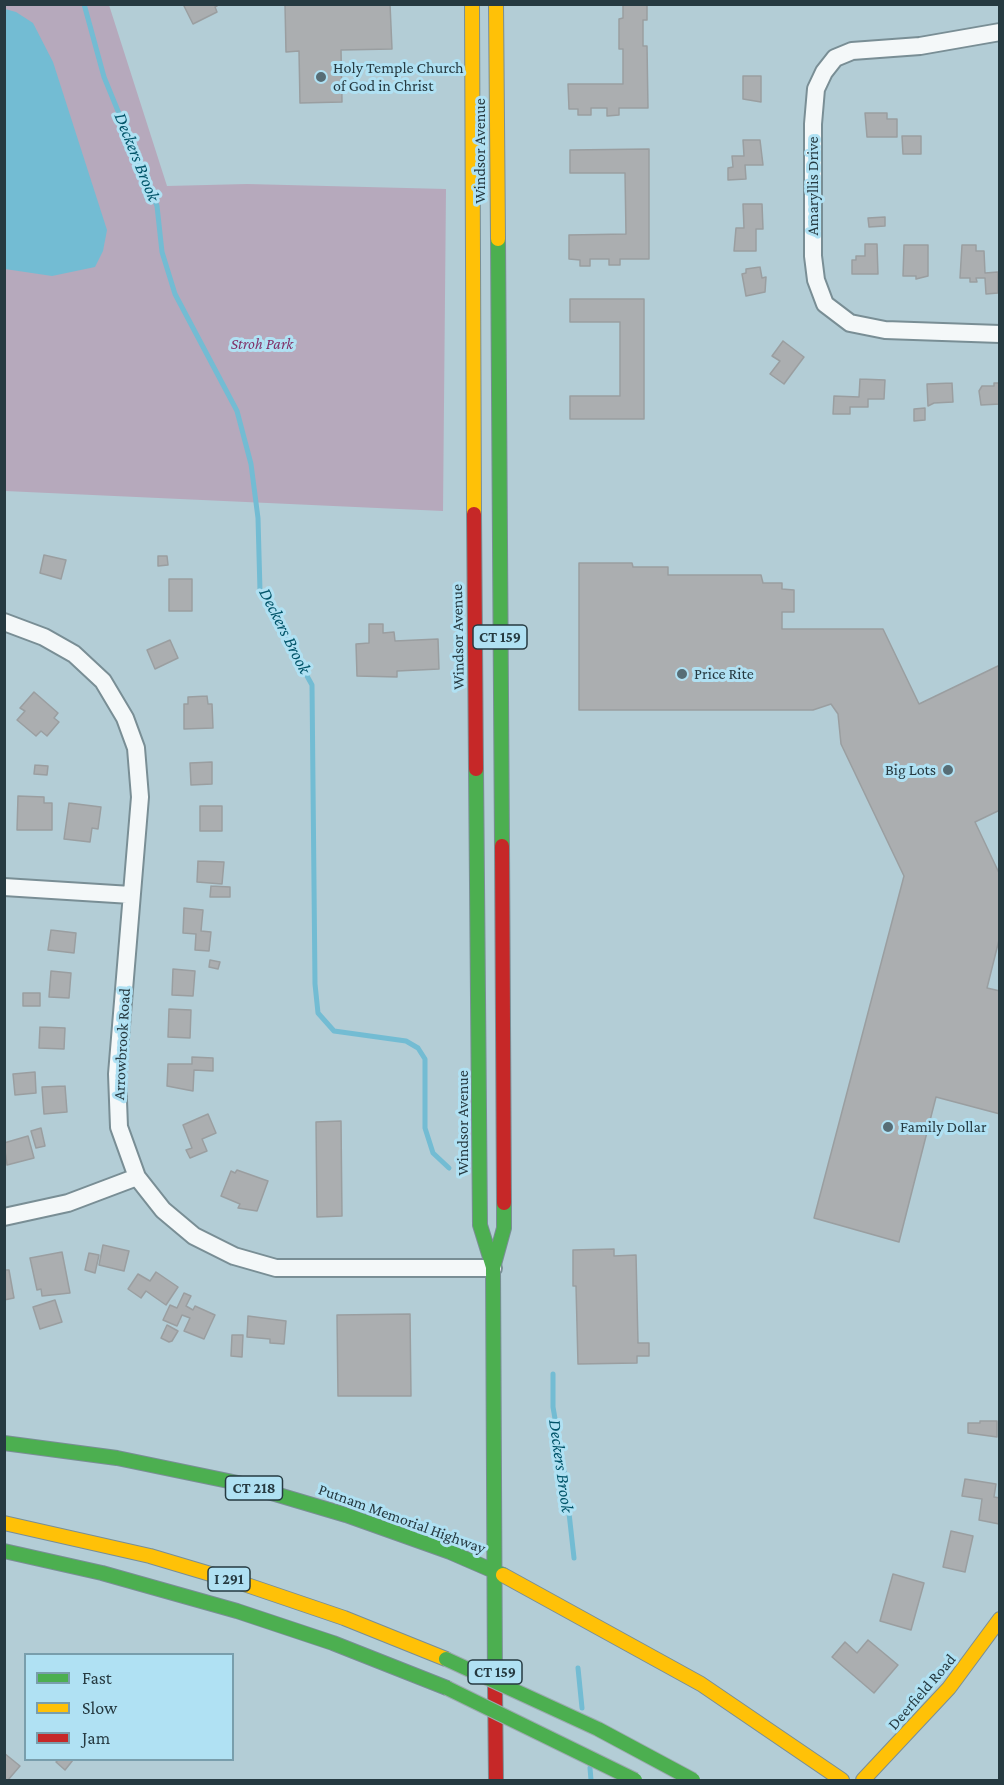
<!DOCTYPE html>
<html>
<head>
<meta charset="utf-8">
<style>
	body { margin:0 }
	#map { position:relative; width:1004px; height:1785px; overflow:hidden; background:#b3cdd6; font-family:"Crimson Pro",serif }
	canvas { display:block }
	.frame { position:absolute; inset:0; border:6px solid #263a41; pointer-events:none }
	.legend { position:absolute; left:24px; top:1653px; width:210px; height:108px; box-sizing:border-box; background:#b0e1f3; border:2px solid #799eac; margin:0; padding:8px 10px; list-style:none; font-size:18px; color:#263a41 }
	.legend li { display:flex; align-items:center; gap:12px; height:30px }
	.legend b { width:30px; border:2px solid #799eac }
</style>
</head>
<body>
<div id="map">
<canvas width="1004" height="1785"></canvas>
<div class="frame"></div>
<ul class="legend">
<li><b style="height:8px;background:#4caf50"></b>Fast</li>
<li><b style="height:8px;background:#ffc107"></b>Slow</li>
<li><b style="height:8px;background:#c62828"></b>Jam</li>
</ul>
</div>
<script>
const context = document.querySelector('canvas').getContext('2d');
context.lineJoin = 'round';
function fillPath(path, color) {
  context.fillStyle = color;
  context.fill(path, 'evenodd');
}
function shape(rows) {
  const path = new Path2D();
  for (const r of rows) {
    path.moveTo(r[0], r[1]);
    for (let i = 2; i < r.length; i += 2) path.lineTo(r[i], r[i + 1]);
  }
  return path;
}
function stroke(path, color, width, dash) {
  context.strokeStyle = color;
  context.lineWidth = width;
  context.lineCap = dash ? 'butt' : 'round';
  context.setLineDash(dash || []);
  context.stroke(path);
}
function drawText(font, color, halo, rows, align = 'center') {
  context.font = font + ' "Crimson Pro",serif';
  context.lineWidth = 6;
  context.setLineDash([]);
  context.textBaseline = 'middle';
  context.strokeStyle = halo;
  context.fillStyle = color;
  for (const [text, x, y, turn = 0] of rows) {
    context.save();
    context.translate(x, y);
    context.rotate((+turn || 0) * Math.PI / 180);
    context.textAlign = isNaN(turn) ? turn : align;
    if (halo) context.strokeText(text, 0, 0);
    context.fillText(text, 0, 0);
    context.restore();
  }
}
const green = shape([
	[5,5,109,5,167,186,247,184,446,189,443,511,5,491]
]);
const water = shape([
	[5,9,16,12,33,23,53,62,107,230,103,251,95,267,52,276,5,269]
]);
const stream = shape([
	[84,4,104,77,157,206,162,252,175,294,237,411,251,464,258,518,260,591,312,685,315,984,318,1013,334,1031,406,1041,418,1048,425,1059,425,1128,433,1153,449,1168],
	[553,1374,553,1407,565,1477,574,1558],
	[578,1668,582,1708],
	[590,1768,591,1780]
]);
const building = shape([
	[187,4,220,4,215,7,217,12,193,24,184,6,187,4],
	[390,4,392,49,341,50,342,102,300,103,299,51,286,52,285,5,390,4],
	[623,4,647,4,647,20,643,20,643,46,647,46,648,108,619,108,619,115,607,116,607,108,591,108,591,115,578,115,578,109,569,109,568,84,623,84,623,49,619,49,619,19,623,18,623,4],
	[743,76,761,76,761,102,743,99,743,76],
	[865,113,887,113,887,119,897,119,897,137,867,137,865,113],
	[902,136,921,136,921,154,903,154,902,136],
	[743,140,760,140,763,165,745,165,746,179,728,180,728,168,733,167,732,156,744,156,743,140],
	[649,149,649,259,620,259,620,265,609,265,609,259,590,259,590,266,580,266,580,260,569,259,569,235,626,234,625,173,570,173,570,150,649,149],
	[743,204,762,204,763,229,756,229,756,251,734,251,736,228,744,228,743,204],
	[885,217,885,226,869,227,868,218,885,217],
	[865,244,877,244,878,274,852,274,852,260,856,260,856,256,865,256,865,244],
	[904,245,928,245,928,276,916,279,916,276,903,276,904,245],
	[962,245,976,245,976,251,984,251,985,273,998,272,998,293,986,294,985,278,976,278,977,282,970,282,970,278,960,278,962,245],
	[760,267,762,278,766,277,765,292,746,296,742,274,746,273,746,269,760,267],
	[570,299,644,299,644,419,570,419,570,396,620,396,620,322,570,322,570,299],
	[783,341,804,357,784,384,770,374,780,361,772,356,783,341],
	[860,379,885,380,884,399,868,399,868,407,850,407,850,414,833,414,834,396,859,397,860,379],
	[952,383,953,402,934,403,928,406,927,384,952,383],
	[994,383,999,383,1000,404,981,405,979,391,982,386,994,386,994,383],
	[925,408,925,420,914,421,914,409,925,408],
	[44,555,66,560,61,579,40,573,44,555],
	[158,556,167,556,168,565,158,566,158,556],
	[579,563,632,563,633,567,668,567,668,575,761,575,763,583,782,583,782,589,794,590,794,612,782,612,782,629,883,629,919,704,1000,665,1000,810,975,822,1000,875,1000,936,987,988,1000,991,1000,1114,936,1097,899,1242,814,1218,904,876,841,744,838,714,831,704,813,710,579,710,579,563],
	[169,579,192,579,192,611,169,611,169,579],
	[369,624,383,624,383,633,394,632,395,641,438,639,439,669,397,671,397,677,357,676,356,644,369,643,369,624],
	[170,640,178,658,155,669,147,650,170,640],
	[34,692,58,713,54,718,59,722,47,736,41,731,36,736,17,720,25,711,20,708,34,692],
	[207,696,208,704,212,704,213,728,184,729,184,704,188,704,188,697,207,696],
	[212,762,212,784,191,785,190,763,212,762],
	[35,765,48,766,47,775,34,774,35,765],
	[18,796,44,797,44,803,52,803,52,830,17,830,18,796],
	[69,803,101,807,98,829,92,828,90,842,64,839,69,803],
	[200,806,222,806,222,831,200,831,200,806],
	[198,861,224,862,222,884,197,882,198,861],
	[211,886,230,887,230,897,210,897,211,886],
	[184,908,203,910,201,931,211,932,209,951,195,950,196,934,183,933,184,908],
	[51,930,76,933,74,953,48,950,51,930],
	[210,960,220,962,218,969,209,967,210,960],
	[173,969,195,971,193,996,172,995,173,969],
	[51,971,71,973,69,998,49,997,51,971],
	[23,993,40,993,40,1006,23,1006,23,993],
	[169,1009,191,1010,190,1038,168,1037,169,1009],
	[40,1027,65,1028,64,1049,39,1048,40,1027],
	[192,1057,213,1058,213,1071,194,1070,193,1091,167,1086,168,1064,192,1064,192,1057],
	[35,1072,36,1093,15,1095,13,1074,35,1072],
	[65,1086,67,1112,44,1114,42,1087,65,1086],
	[208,1114,216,1133,202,1139,207,1151,190,1158,186,1150,192,1148,183,1125,208,1114],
	[341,1121,342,1216,317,1217,316,1122,341,1121],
	[41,1128,45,1146,36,1148,31,1131,41,1128],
	[28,1136,34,1158,7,1165,4,1143,28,1136],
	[237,1170,268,1181,257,1211,238,1208,240,1204,221,1196,231,1171,235,1173,237,1170],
	[103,1245,129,1251,124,1271,99,1265,103,1245],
	[614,1249,614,1256,636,1255,638,1343,649,1343,649,1356,637,1356,637,1363,578,1364,576,1286,573,1286,573,1250,614,1249],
	[62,1252,70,1293,42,1296,41,1289,37,1290,30,1258,62,1252],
	[89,1253,99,1255,95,1273,85,1270,89,1253],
	[4,1270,9,1270,14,1298,4,1300,4,1270],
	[156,1272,178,1287,166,1305,146,1291,141,1298,128,1289,138,1274,150,1281,156,1272],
	[184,1293,191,1296,186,1306,193,1310,195,1306,215,1315,204,1339,184,1331,190,1318,182,1315,177,1326,163,1320,170,1305,177,1308,184,1293],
	[55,1300,62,1322,40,1329,33,1307,55,1300],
	[410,1314,411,1396,338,1396,337,1315,410,1314],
	[248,1316,286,1321,284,1344,270,1343,270,1339,247,1337,248,1316],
	[167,1325,178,1331,172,1341,169,1342,161,1338,167,1325],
	[232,1335,243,1335,242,1357,231,1356,232,1335],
	[980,1421,997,1421,997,1437,968,1433,968,1423,980,1423,980,1421],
	[965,1479,996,1484,994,1497,1000,1498,999,1524,979,1520,982,1499,962,1496,965,1479],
	[951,1531,973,1536,965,1572,943,1567,951,1531],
	[893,1574,924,1583,911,1630,880,1621,893,1574],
	[868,1640,898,1665,874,1693,832,1657,845,1642,857,1653,868,1640],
	[4,1753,20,1766,8,1780,4,1780,4,1753],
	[58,1760,73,1760,65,1770,56,1762,58,1760]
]);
const street = shape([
	[1000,32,920,46,852,51,835,58,824,72,816,89,813,124,813,256,816,280,825,304,850,323,885,330,1000,334],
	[4,622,44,637,74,654,103,681,125,718,136,748,140,797,117,1074,119,1127,137,1177,163,1210,194,1236,234,1256,276,1268,493,1268],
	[4,887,131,895],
	[4,1217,68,1203,137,1177]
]);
const fast = shape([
	[498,239,502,846],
	[476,769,480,1225,493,1267],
	[4,1443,117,1458,238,1483,346,1515,450,1552,503,1575],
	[4,1551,102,1573,237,1611,333,1643,447,1688],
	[495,1686,493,1268,504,1228,504,1203]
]);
const slow = shape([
	[472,4,474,514],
	[496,4,498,239],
	[4,1523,150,1556,244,1584,344,1618,446,1659],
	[503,1575,701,1684,842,1780],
	[863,1780,949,1688,1000,1619]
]);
const jam = shape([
	[474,514,476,769],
	[502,846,504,1203],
	[495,1686,496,1780]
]);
const fastBridge = shape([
	[446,1659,598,1729,693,1780],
	[447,1688,635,1780]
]);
const markers = [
	[321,77,6,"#576d75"],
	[682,674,6,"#576d75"],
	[948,770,6,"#576d75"],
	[888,1127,6,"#576d75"]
];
const shields = [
	[500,637,54],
	[254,1488,57],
	[229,1579,42],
	[495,1672,54]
];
const shieldNames = [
	["CT 159",500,637],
	["CT 218",254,1488],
	["I 291",229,1579],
	["CT 159",495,1672]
];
const poiNames = [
	["Holy Temple Church",333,68],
	["of God in Christ",333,86],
	["Price Rite",694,674],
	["Big Lots",936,770,"right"],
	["Family Dollar",900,1127]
];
const streetNames = [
	["Windsor Avenue",480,151,-90],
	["Amaryllis Drive",813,186,-90],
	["Windsor Avenue",458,637,-91],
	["Arrowbrook Road",122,1044,-87],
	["Windsor Avenue",463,1123,-90],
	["Putnam Memorial Highway",402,1519,20],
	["Deerfield Road",922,1692,-49]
];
const parkNames = [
	["Stroh Park",262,344]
];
const waterNames = [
	["Deckers Brook",137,157,68],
	["Deckers Brook",285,631,63],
	["Deckers Brook",561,1466,82]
];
fillPath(green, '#b6a9bc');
fillPath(water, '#73bcd3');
stroke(stream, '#73bcd3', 5);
fillPath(building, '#abaeb0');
stroke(building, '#9a9ea0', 1.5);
stroke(street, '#798e95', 20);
stroke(fast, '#798e95', 16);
stroke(slow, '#798e95', 16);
stroke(jam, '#798e95', 16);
stroke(street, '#f4f8f9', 16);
stroke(fast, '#4caf50', 14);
stroke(slow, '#ffc107', 14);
stroke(jam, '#c62828', 14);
stroke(fastBridge, '#9ba9af', 16, []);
stroke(fastBridge, '#4caf50', 14);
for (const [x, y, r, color] of markers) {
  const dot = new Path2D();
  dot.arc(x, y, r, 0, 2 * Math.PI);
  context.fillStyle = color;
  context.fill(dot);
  stroke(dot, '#b0e1f3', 2);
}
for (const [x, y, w] of shields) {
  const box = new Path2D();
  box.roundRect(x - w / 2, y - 12, w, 24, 4.5);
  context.fillStyle = '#b0e1f3';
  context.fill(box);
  stroke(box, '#263a41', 1.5);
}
drawText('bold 15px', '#263a41', null, shieldNames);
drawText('16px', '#263a41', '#b0e1f3', poiNames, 'left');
drawText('16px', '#263a41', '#b0e1f3', streetNames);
drawText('italic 16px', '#823369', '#b0e1f3', parkNames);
drawText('italic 18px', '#005469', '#b0e1f3', waterNames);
</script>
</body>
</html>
